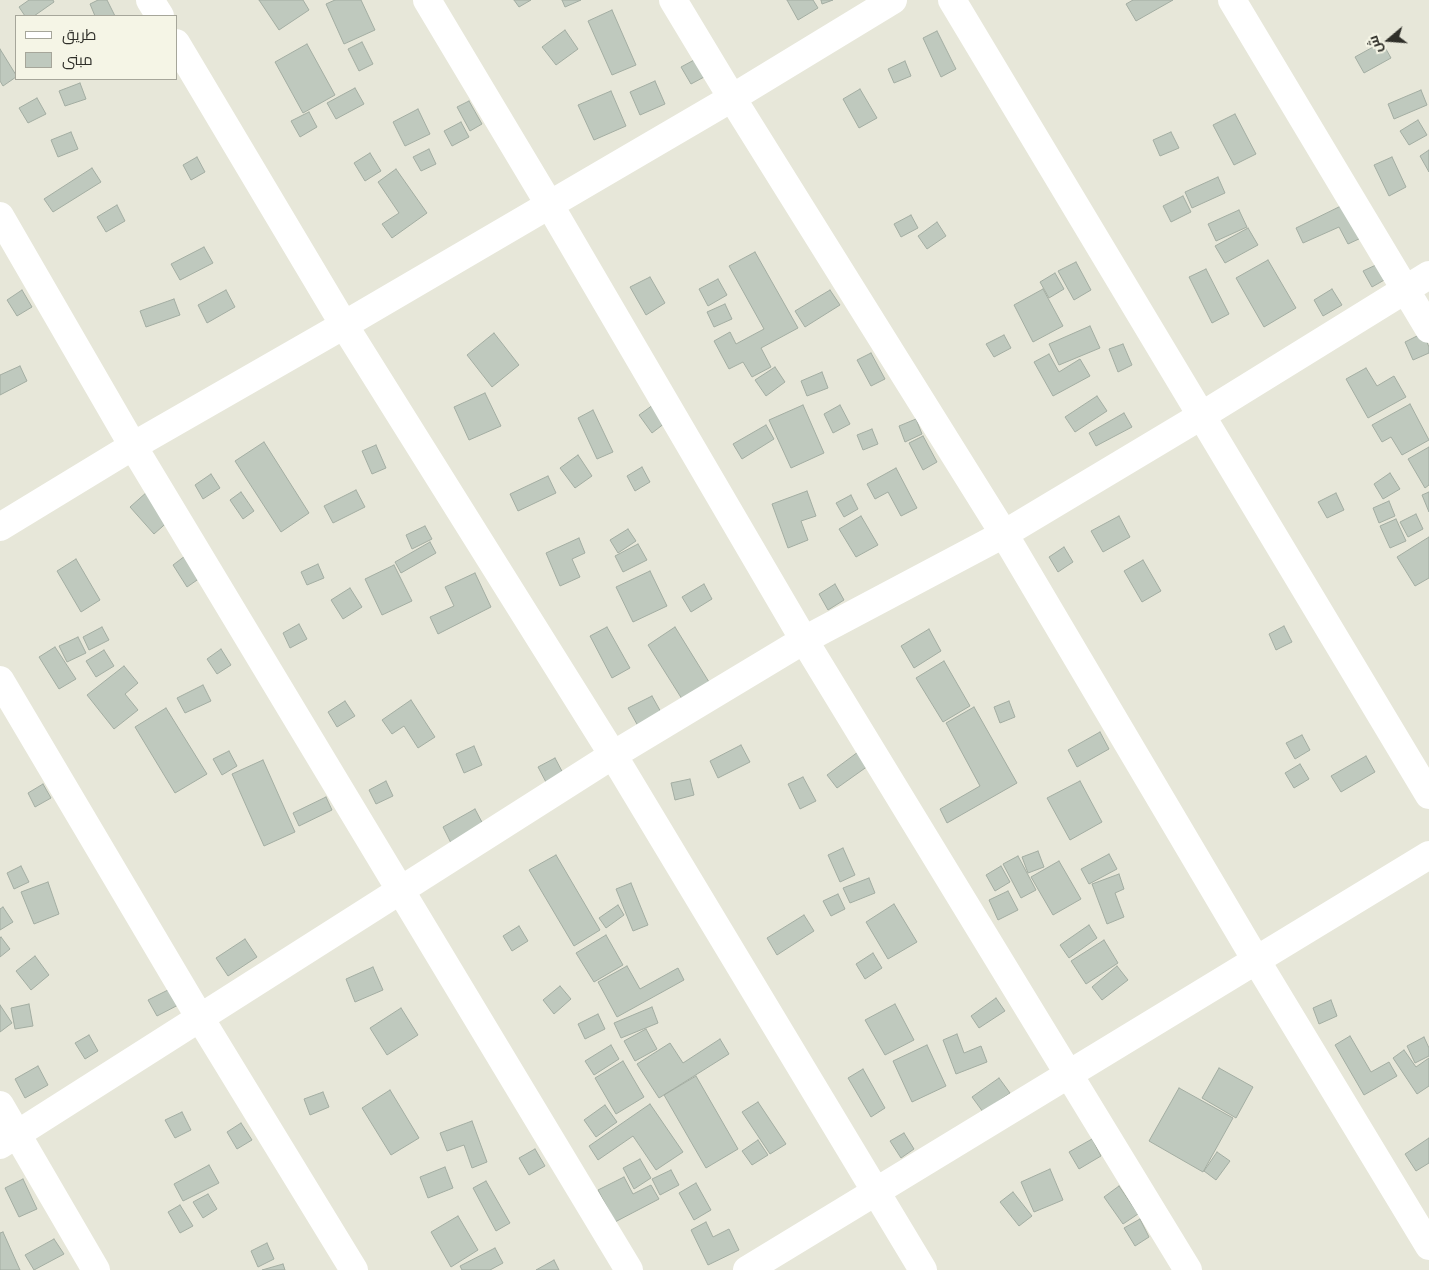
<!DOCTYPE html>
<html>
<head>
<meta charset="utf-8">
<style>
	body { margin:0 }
	#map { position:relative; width:1429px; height:1270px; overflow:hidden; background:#e7e7d9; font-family:Commissioner,Cairo,sans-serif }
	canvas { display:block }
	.legend { position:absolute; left:15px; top:15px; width:162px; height:65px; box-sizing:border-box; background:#f5f5e6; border:1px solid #a6a69a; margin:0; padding:6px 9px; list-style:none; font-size:15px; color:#2f2f29 }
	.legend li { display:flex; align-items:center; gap:10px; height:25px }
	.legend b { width:25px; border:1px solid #a6a69a }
	.north { position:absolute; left:1364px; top:15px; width:50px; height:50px; -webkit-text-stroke:4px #f5f5e6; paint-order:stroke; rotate:252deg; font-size:14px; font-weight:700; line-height:20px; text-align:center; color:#2f2f29 }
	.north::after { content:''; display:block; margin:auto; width:18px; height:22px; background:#2f2f29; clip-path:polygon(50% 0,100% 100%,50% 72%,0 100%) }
</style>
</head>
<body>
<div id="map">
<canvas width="1429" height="1270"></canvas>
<ul class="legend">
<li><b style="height:6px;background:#fff"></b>طريق</li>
<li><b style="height:14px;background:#bfc9be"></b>مبنى</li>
</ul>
<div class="north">ش</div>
</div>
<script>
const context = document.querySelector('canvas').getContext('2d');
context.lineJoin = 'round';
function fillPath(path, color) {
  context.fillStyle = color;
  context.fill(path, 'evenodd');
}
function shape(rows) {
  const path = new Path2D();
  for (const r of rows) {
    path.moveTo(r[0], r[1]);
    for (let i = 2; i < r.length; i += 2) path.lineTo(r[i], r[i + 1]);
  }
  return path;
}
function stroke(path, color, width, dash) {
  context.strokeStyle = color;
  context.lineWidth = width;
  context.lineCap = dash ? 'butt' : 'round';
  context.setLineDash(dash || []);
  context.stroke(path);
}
const building = shape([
	[29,0,53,0,54,2,34,16,25,16,19,7,29,0],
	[98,0,107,0,115,16,95,16,90,4,98,0],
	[259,0,303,0,309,10,279,30,259,0],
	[335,0,361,0,375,30,344,44,326,4,335,0],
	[514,0,531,0,519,7,514,0],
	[562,0,581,0,565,7,562,0],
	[787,0,813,0,818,8,798,20,787,0],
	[821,0,833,0,822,4,821,0],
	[1133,0,1173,0,1136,21,1126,4,1133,0],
	[612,10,636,65,612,75,588,21,612,10],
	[565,30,578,49,556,65,542,47,565,30],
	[937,31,956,69,941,77,923,38,937,31],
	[362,42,373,64,359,71,348,49,362,42],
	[1382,42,1391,58,1364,73,1355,57,1382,42],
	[307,44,335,95,303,113,275,62,307,44],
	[0,49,16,75,16,77,3,86,0,81,0,49],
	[696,59,706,76,691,84,681,67,696,59],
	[905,61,911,76,894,83,888,69,905,61],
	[655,81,665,104,640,115,630,92,655,81],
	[80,83,86,99,65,106,59,91,80,83],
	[355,88,364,104,336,119,327,103,355,88],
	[860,89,877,118,859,128,843,99,860,89],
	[1421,90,1427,105,1394,119,1388,104,1421,90],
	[611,91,626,126,594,140,578,105,611,91],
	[37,98,46,114,28,123,19,108,37,98],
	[469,101,482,124,470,131,457,107,469,101],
	[418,109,430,134,405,146,393,122,418,109],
	[309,112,317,127,300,137,291,121,309,112],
	[1235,114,1256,154,1234,165,1213,125,1235,114],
	[1418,120,1427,135,1409,145,1400,131,1418,120],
	[461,122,469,137,452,146,444,131,461,122],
	[71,132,78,149,58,157,51,140,71,132],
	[1171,132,1179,148,1160,156,1153,140,1171,132],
	[429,149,436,164,421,171,413,157,429,149],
	[1429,150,1429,172,1420,156,1429,150],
	[370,153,381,171,365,181,354,163,370,153],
	[197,157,205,172,191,180,183,165,197,157],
	[1392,157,1406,187,1389,196,1374,165,1392,157],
	[92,168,101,182,53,212,44,199,92,168],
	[396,169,427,213,392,238,382,224,399,213,378,182,396,169],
	[1218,177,1225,193,1192,208,1185,192,1218,177],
	[1183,196,1191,212,1171,222,1163,206,1183,196],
	[1345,204,1361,238,1348,244,1339,227,1303,243,1296,228,1345,204],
	[117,205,125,221,106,232,97,217,117,205],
	[1239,210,1247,227,1216,241,1208,224,1239,210],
	[911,215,918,228,901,237,894,224,911,215],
	[937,222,946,236,927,249,918,236,937,222],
	[1248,228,1258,245,1225,263,1215,246,1248,228],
	[204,247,213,263,180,280,171,264,204,247],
	[755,252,798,328,761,348,771,367,752,377,743,362,729,369,714,341,730,332,736,344,764,329,729,266,755,252],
	[1268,260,1296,308,1264,327,1236,278,1268,260],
	[1076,262,1091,290,1074,300,1058,271,1076,262],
	[1378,264,1386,279,1372,287,1363,271,1378,264],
	[1206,269,1229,314,1212,323,1189,277,1206,269],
	[1055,273,1064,289,1049,298,1040,282,1055,273],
	[650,277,665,303,646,315,630,287,650,277],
	[718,279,727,295,708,306,699,289,718,279],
	[1043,289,1063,326,1033,342,1014,305,1043,289],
	[1332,289,1342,305,1323,316,1314,300,1332,289],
	[22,290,32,307,17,316,7,300,22,290],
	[226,290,235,307,207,323,198,305,226,290],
	[830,290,840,305,805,327,795,311,830,290],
	[174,299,180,315,146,327,140,311,174,299],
	[725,304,732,319,714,327,707,312,725,304],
	[1090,326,1100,348,1059,365,1049,344,1090,326],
	[494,333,519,365,492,387,467,355,494,333],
	[1423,333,1429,347,1429,353,1413,360,1405,342,1423,333],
	[1004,335,1011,348,994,357,986,344,1004,335],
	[1123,344,1132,365,1118,372,1109,349,1123,344],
	[871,353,885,379,871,386,857,360,871,353],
	[1049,354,1059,372,1080,359,1090,376,1053,396,1034,362,1049,354],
	[20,366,27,381,0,395,0,375,20,366],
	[775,367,785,382,766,396,755,380,775,367],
	[1366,368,1377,386,1394,376,1406,397,1368,418,1346,379,1366,368],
	[822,372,828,388,807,396,801,381,822,372],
	[485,393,501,426,469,440,454,407,485,393],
	[1097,396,1107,411,1075,432,1065,417,1097,396],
	[1410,404,1429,440,1402,455,1391,437,1382,442,1372,425,1410,404],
	[653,405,665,423,652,433,639,415,653,405],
	[803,405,824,453,791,468,769,420,803,405],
	[840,405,850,424,833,433,824,414,840,405],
	[593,410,613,452,597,459,578,418,593,410],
	[1124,413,1132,427,1096,446,1089,433,1124,413],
	[916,419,922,434,905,442,899,426,916,419],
	[766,425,774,439,742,459,733,444,766,425],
	[872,429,878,444,863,450,857,435,872,429],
	[923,436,937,462,923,470,909,443,923,436],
	[264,442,309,513,281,532,235,461,264,442],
	[376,445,386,468,372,474,362,451,376,445],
	[1429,447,1429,485,1425,488,1408,459,1429,447],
	[578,455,592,476,575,488,560,468,578,455],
	[642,467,650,482,635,491,627,476,642,467],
	[896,468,917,508,901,516,888,492,875,499,867,484,896,468],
	[1390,473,1400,489,1383,499,1374,484,1390,473],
	[211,474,220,488,203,499,195,485,211,474],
	[548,476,556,493,518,511,510,494,548,476],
	[156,484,180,511,154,534,130,507,156,484],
	[356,490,365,507,333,523,324,506,356,490],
	[807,491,816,516,801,521,808,540,788,548,772,504,807,491],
	[241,492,254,511,243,519,230,500,241,492],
	[1429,492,1429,512,1422,495,1429,492],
	[1336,493,1344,510,1327,518,1318,502,1336,493],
	[851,495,858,509,844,517,836,503,851,495],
	[1389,501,1395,516,1379,523,1373,508,1389,501],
	[1416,514,1423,529,1408,537,1400,522,1416,514],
	[861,516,878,545,856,557,839,529,861,516],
	[1119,516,1130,537,1103,552,1091,531,1119,516],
	[1396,519,1406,541,1390,548,1380,526,1396,519],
	[425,526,432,539,412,549,406,535,425,526],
	[628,529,636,541,618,553,610,540,628,529],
	[1429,537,1429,578,1415,586,1397,557,1429,537],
	[579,538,585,553,572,559,580,577,560,586,546,553,579,538],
	[430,542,436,553,401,573,395,562,430,542],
	[638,544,647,560,623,572,615,556,638,544],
	[1064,547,1073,562,1058,572,1049,557,1064,547],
	[185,556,200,578,187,587,173,565,185,556],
	[76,559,100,600,81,612,57,571,76,559],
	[1143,560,1161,591,1142,602,1124,571,1143,560],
	[318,564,324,578,307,585,301,572,318,564],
	[394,565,412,601,382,615,365,579,394,565],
	[650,571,667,606,633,622,616,587,650,571],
	[475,573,491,607,438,634,430,617,454,606,445,587,475,573],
	[704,584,712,599,691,612,682,597,704,584],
	[835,584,844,600,828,610,819,594,835,584],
	[350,588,362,607,343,619,331,600,350,588],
	[299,624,307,639,290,648,283,633,299,624],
	[1284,626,1292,642,1276,650,1269,634,1284,626],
	[102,627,109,640,89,650,83,637,102,627],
	[607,627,630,668,612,678,590,636,607,627],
	[675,627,709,682,682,699,648,645,675,627],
	[929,629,941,651,914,668,901,646,929,629],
	[78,637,86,653,67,662,59,646,78,637],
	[55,647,76,679,59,689,39,657,55,647],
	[221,649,231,665,217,674,207,659,221,649],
	[104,650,114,666,96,677,86,661,104,650],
	[944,661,970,706,943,722,916,678,944,661],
	[124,666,138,683,125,694,138,710,114,729,87,695,124,666],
	[203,685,211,701,185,713,177,698,203,685],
	[652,696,662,714,638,726,628,708,652,696],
	[411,700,435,737,418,748,404,726,392,734,382,720,411,700],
	[345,701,355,716,337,727,328,712,345,701],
	[1009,701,1015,717,1000,723,994,707,1009,701],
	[974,707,1017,783,947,823,940,809,980,786,946,723,974,707],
	[166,708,207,774,175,793,135,727,166,708],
	[1100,732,1109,749,1077,767,1068,750,1100,732],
	[1302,735,1310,750,1295,759,1286,743,1302,735],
	[741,745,750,762,718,778,710,761,741,745],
	[474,746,482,765,464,773,456,754,474,746],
	[229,751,237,766,222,775,213,759,229,751],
	[858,752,868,766,837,788,827,775,858,752],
	[1366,756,1375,772,1341,792,1331,776,1366,756],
	[555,758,564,775,547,784,538,767,555,758],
	[263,760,295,832,264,846,232,774,263,760],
	[1300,764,1309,779,1294,788,1285,773,1300,764],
	[803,777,816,801,800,809,788,784,803,777],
	[690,779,694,795,675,800,671,783,690,779],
	[386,781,393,796,376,804,369,790,386,781],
	[1080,781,1102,822,1070,840,1047,798,1080,781],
	[43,784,51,798,35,807,28,793,43,784],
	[326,797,332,810,299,826,293,813,326,797],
	[475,809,484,826,452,845,443,827,475,809],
	[843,848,855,875,840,882,828,855,843,848],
	[1038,851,1044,867,1028,873,1022,857,1038,851],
	[1109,854,1117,869,1089,884,1081,869,1109,854],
	[556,855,600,930,574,946,529,870,556,855],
	[1018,856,1036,890,1021,898,1003,864,1018,856],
	[1059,861,1081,899,1053,915,1031,877,1059,861],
	[21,866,29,882,14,889,7,873,21,866],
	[1001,866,1010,882,995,891,986,875,1001,866],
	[1119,874,1124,889,1115,893,1124,917,1107,924,1092,884,1119,874],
	[869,878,875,893,850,903,843,888,869,878],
	[48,882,59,914,34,924,21,892,48,882],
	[631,883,648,925,633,931,616,889,631,883],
	[1008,891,1018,910,998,920,989,900,1008,891],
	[838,894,845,909,831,916,823,901,838,894],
	[894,904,917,942,888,959,866,922,894,904],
	[618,905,624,915,606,928,599,918,618,905],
	[3,907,13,922,0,930,0,909,3,907],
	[804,915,814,931,777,955,767,938,804,915],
	[1089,925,1097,938,1069,958,1060,945,1089,925],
	[519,926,528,941,512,951,503,936,519,926],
	[606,935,623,965,594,982,576,953,606,935],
	[1,937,10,949,0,957,0,938,1,937],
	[245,939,257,957,228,976,216,958,245,939],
	[1104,940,1118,963,1086,984,1071,961,1104,940],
	[873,953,882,968,865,979,856,964,873,953],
	[35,956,49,975,31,990,16,971,35,956],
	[627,966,640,989,678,968,684,980,617,1017,598,982,627,966],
	[1117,966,1128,980,1102,1000,1092,987,1117,966],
	[373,967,383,990,355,1002,346,979,373,967],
	[560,986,571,999,554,1014,543,1000,560,986],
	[174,987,182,1003,157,1016,148,1000,174,987],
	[996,998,1005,1011,979,1028,971,1016,996,998],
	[1331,1000,1337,1016,1319,1024,1313,1008,1331,1000],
	[29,1004,33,1026,15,1029,11,1008,29,1004],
	[895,1004,914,1040,885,1055,865,1020,895,1004],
	[0,1005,12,1023,0,1032,0,1005],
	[652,1007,658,1023,621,1038,614,1023,652,1007],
	[401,1008,418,1035,387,1055,370,1028,401,1008],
	[598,1014,605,1029,585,1039,578,1024,598,1014],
	[646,1029,657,1049,635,1061,624,1041,646,1029],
	[957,1034,964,1053,981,1046,987,1062,956,1074,943,1040,957,1034],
	[89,1035,98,1051,85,1059,75,1043,89,1035],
	[1350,1036,1371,1072,1389,1062,1397,1076,1364,1095,1335,1045,1350,1036],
	[1424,1037,1429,1048,1429,1056,1415,1063,1407,1046,1424,1037],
	[720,1039,729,1054,659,1098,637,1064,670,1043,683,1063,720,1039],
	[611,1045,619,1059,594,1075,585,1061,611,1045],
	[927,1045,946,1086,912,1102,893,1061,927,1045],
	[1404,1050,1416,1067,1429,1058,1429,1086,1417,1094,1393,1058,1404,1050],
	[623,1061,644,1097,616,1114,595,1078,623,1061],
	[38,1066,48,1085,25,1098,15,1079,38,1066],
	[1219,1068,1253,1087,1236,1118,1202,1098,1219,1068],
	[863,1069,885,1108,871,1117,848,1078,863,1069],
	[696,1076,738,1149,706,1168,664,1095,696,1076],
	[999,1078,1010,1093,983,1112,972,1097,999,1078],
	[1179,1088,1233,1118,1203,1172,1149,1141,1179,1088],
	[390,1090,419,1138,391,1155,362,1108,390,1090],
	[323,1092,329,1107,310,1115,304,1099,323,1092],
	[758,1102,786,1144,770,1154,742,1112,758,1102],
	[650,1104,683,1152,656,1170,633,1136,598,1160,589,1146,650,1104],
	[605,1105,617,1122,596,1137,584,1120,605,1105],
	[182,1112,191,1130,175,1138,165,1120,182,1112],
	[472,1121,487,1162,472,1168,464,1145,447,1151,440,1133,472,1121],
	[241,1123,252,1140,237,1149,227,1132,241,1123],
	[904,1133,914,1149,901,1158,890,1141,904,1133],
	[1429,1138,1429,1163,1416,1171,1405,1154,1429,1138],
	[1092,1139,1101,1156,1079,1169,1069,1152,1092,1139],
	[758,1140,768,1155,752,1165,742,1151,758,1140],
	[535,1149,545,1166,529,1175,519,1158,535,1149],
	[1217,1152,1230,1161,1216,1180,1204,1171,1217,1152],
	[640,1159,651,1178,634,1189,623,1168,640,1159],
	[209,1165,219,1183,183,1201,174,1184,209,1165],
	[445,1167,453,1188,428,1198,420,1177,445,1167],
	[1050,1169,1063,1200,1034,1212,1021,1182,1050,1169],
	[671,1170,679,1185,660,1195,652,1179,671,1170],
	[624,1177,633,1194,651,1185,659,1199,615,1222,598,1190,624,1177],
	[23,1179,37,1209,19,1217,5,1188,23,1179],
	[486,1181,510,1223,496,1231,473,1188,486,1181],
	[696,1183,711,1210,694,1220,679,1193,696,1183],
	[1119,1186,1138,1214,1123,1224,1104,1197,1119,1186],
	[1013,1192,1032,1216,1019,1226,1000,1202,1013,1192],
	[208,1194,217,1209,203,1218,193,1202,208,1194],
	[180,1205,193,1226,180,1233,168,1212,180,1205],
	[458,1216,478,1250,451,1267,431,1232,458,1216],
	[1140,1219,1149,1237,1135,1246,1124,1228,1140,1219],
	[706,1222,713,1237,729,1229,739,1250,708,1265,691,1230,706,1222],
	[3,1232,20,1270,0,1270,0,1233,3,1232],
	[54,1239,64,1254,34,1270,25,1255,54,1239],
	[267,1243,274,1259,258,1267,251,1251,267,1243],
	[495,1248,503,1263,490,1270,462,1270,460,1266,495,1248],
	[554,1260,559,1270,536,1270,554,1260],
	[283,1264,285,1270,262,1270,283,1264]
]);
const minor = shape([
	[150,0,160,16],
	[427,0,549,204,804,640,1188,1270],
	[673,0,732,98,1004,534,1256,960,1429,1246],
	[952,0,1429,795],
	[1232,0,1429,329],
	[176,43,344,325,613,755,923,1270],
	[0,216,133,446,629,1270],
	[0,527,133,446,344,325,732,98,893,0],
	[0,680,200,1018,354,1270],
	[0,1105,96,1270],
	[0,1145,613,755,804,640,1004,534,1201,416,1429,275],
	[747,1270,1429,855]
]);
fillPath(building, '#bfc9be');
stroke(building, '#a3ada2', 1);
stroke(minor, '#fff', 28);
</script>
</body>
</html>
